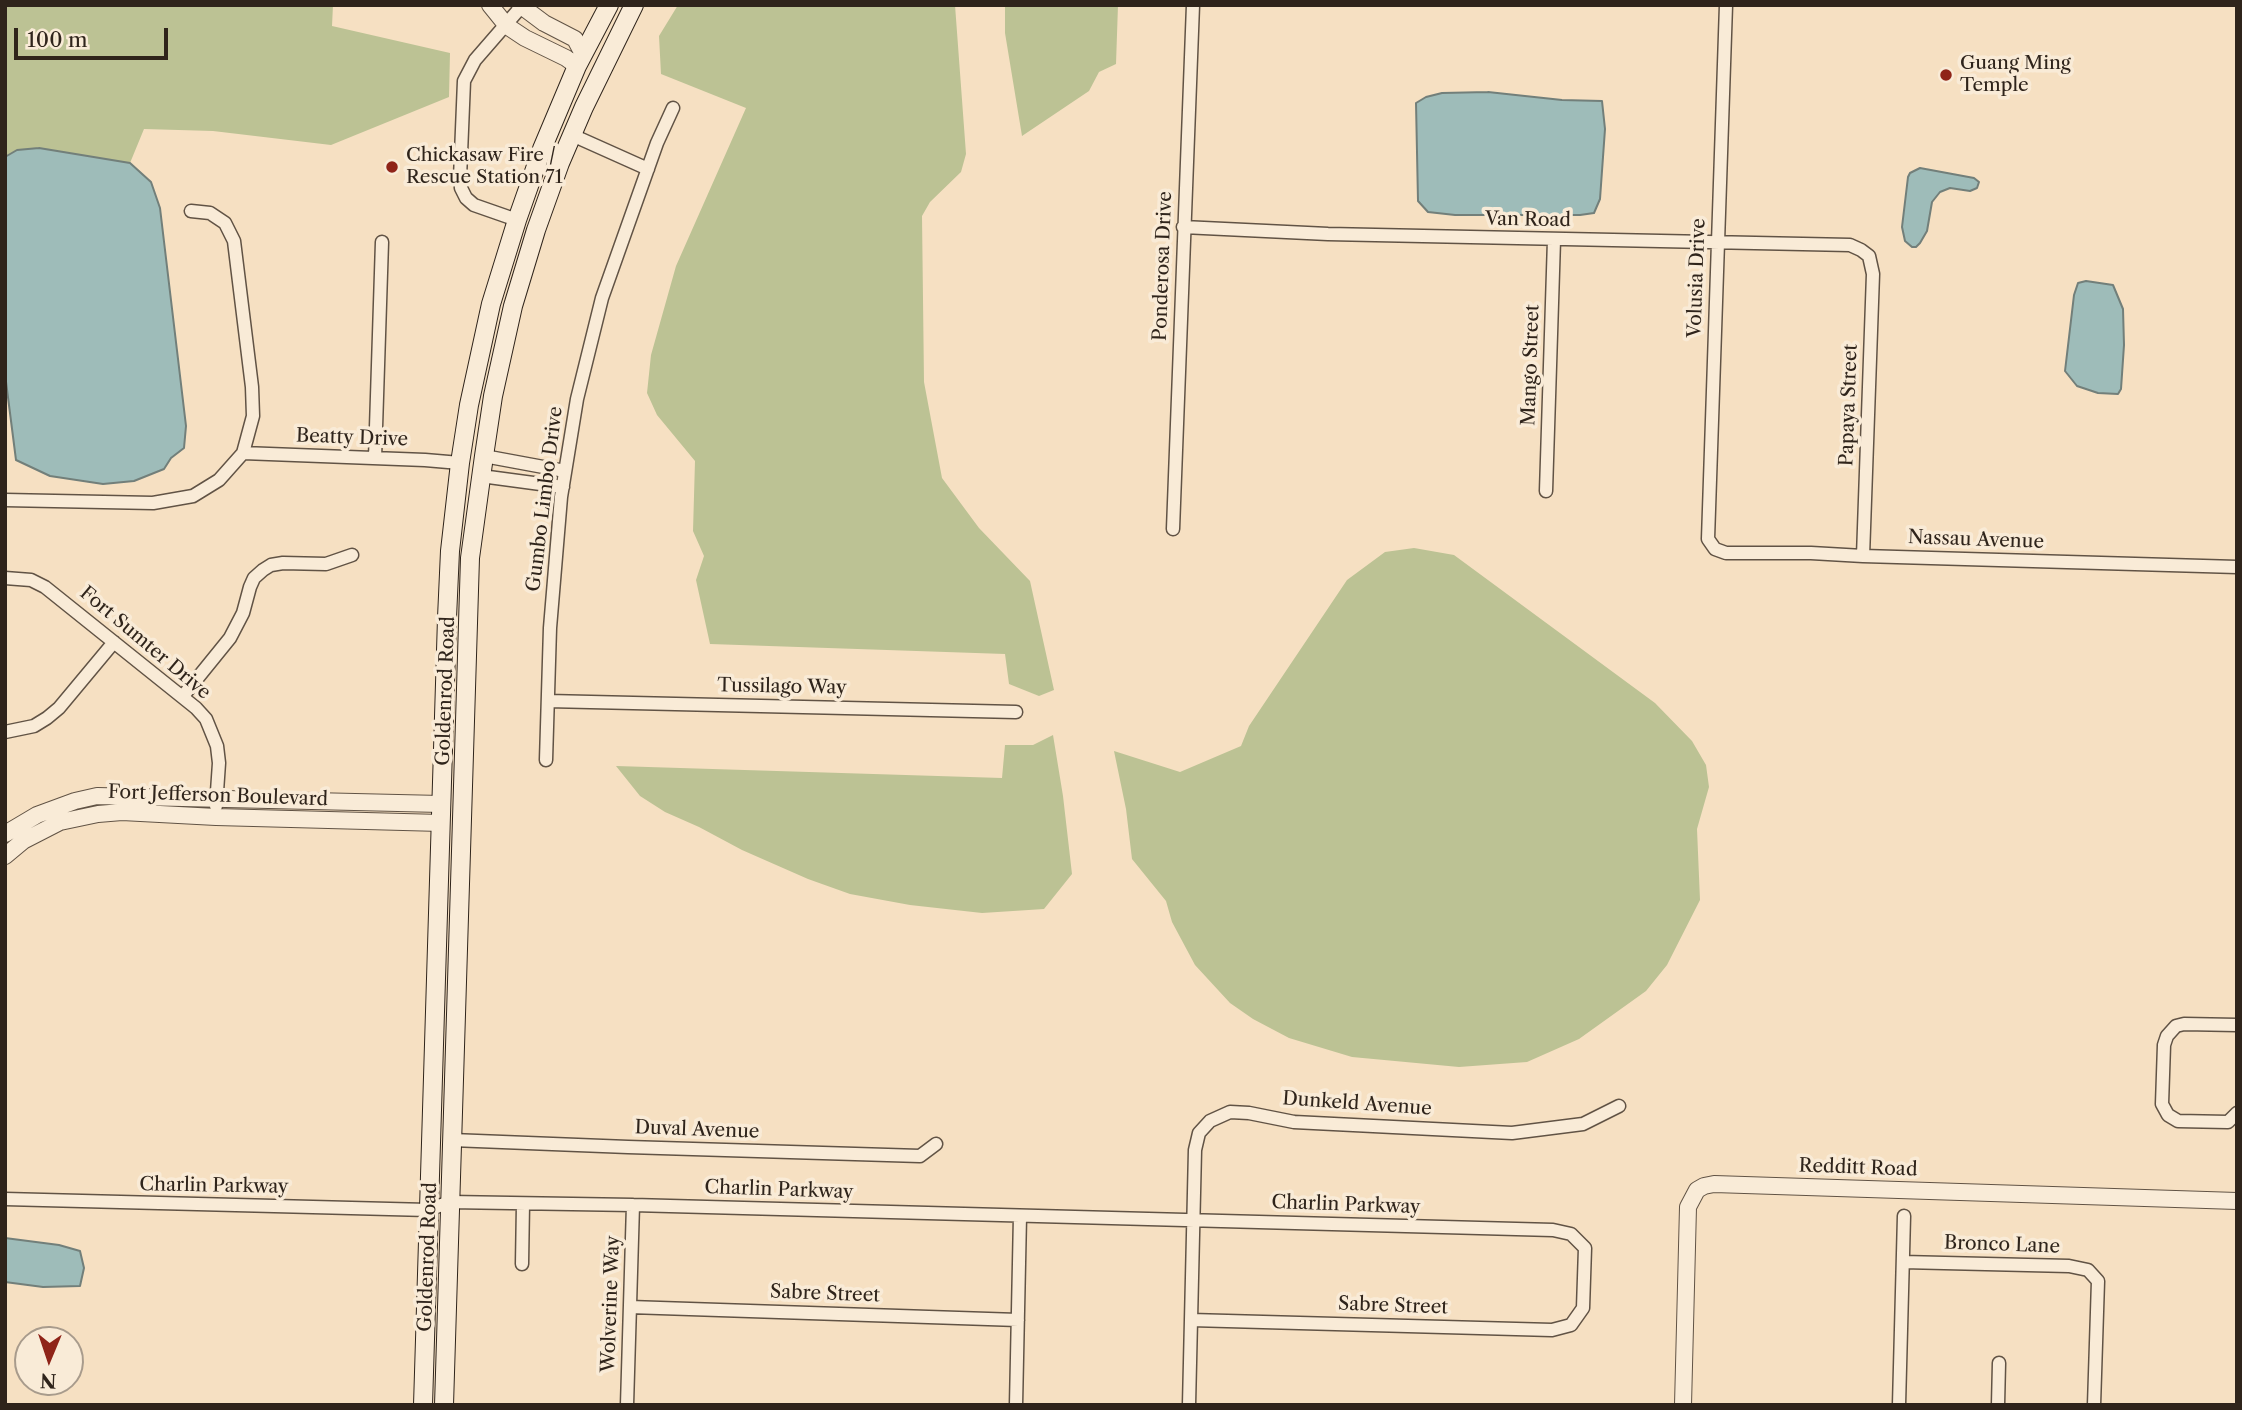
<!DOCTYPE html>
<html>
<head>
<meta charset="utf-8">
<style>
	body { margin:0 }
	#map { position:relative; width:2242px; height:1410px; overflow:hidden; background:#f6e0c2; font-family:"Libre Caslon Text",serif }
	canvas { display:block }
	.frame { position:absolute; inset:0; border:7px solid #2f241b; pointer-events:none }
	.north { position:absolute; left:14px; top:1326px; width:70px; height:70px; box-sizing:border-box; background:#f9ebd7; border:2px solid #a89b8c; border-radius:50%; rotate:182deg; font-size:19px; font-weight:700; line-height:28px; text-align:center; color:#2f241b }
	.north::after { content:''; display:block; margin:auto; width:24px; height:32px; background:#8f2418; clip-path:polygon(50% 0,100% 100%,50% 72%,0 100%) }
	.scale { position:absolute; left:14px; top:28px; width:154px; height:32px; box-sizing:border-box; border:4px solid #2f241b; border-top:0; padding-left:9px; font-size:21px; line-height:24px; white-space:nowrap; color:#2f241b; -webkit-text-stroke:5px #f9ebd7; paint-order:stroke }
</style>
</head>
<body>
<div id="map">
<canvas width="2242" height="1410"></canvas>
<div class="frame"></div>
<div class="north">N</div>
<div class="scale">100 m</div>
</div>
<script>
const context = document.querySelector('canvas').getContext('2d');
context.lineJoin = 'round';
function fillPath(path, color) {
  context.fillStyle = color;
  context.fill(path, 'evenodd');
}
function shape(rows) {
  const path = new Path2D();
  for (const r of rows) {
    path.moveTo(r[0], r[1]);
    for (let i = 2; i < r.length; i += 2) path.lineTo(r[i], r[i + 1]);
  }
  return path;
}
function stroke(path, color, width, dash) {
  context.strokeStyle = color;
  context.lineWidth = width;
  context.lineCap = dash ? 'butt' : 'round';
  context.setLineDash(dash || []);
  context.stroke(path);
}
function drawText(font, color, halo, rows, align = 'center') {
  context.font = font + ' "Libre Caslon Text",serif';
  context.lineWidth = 7;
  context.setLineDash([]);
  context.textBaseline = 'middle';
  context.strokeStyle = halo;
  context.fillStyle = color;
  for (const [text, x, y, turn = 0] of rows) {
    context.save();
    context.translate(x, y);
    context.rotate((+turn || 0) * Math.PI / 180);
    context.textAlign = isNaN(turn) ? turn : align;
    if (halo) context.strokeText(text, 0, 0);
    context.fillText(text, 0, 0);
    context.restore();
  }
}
const green = shape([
	[5,5,333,5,332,26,450,53,449,97,331,145,213,131,144,129,130,163,74,155,17,150,5,157],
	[678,5,955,5,966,154,961,172,930,202,922,216,924,382,942,478,979,528,1030,581,1054,690,1039,696,1009,684,1005,654,710,644,696,580,704,556,693,531,695,461,657,415,647,393,651,355,676,266,746,108,661,74,659,36],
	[1005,5,1118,5,1116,64,1099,72,1089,91,1022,136,1005,33],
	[1414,548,1454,555,1655,703,1692,741,1706,765,1709,787,1697,829,1700,900,1667,965,1646,991,1579,1039,1527,1062,1459,1067,1352,1057,1289,1038,1253,1019,1230,1003,1195,965,1172,922,1166,901,1132,859,1126,809,1114,751,1180,772,1241,746,1249,726,1347,580,1385,552],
	[1053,735,1063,796,1072,874,1044,909,982,913,910,905,850,894,808,879,742,850,699,827,665,812,640,796,616,766,1002,778,1005,745,1033,745]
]);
const water = shape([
	[1488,92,1562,100,1602,101,1605,129,1600,199,1594,213,1580,215,1455,215,1428,212,1418,201,1416,103,1426,97,1442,93,1488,92],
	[39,148,130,163,151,182,160,208,186,426,184,448,171,458,164,469,134,481,103,484,50,476,16,460,5,374,5,157,17,150,39,148],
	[1920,168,1974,178,1979,182,1977,188,1970,191,1950,188,1940,192,1932,202,1927,231,1920,243,1916,247,1912,247,1905,241,1902,227,1908,177,1910,173,1920,168],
	[2086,281,2113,285,2123,309,2124,345,2121,389,2118,394,2098,393,2077,386,2065,371,2074,295,2078,283,2086,281],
	[5,1238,59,1245,80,1251,84,1268,80,1286,43,1287,5,1282,5,1238]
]);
const minor = shape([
	[1726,5,1708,539,1715,549,1726,553,1811,553,1863,556,2237,567],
	[572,135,648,169],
	[517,220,474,205,466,198,461,188,460,178,464,81,475,60,521,7],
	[1183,227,1328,234,1850,245,1861,250,1869,256,1873,274,1863,556],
	[243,453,425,460,460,463],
	[484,456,565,471],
	[375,458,382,242],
	[481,476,563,487],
	[1546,491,1554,240],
	[5,500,153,503,193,496,219,480,243,453,253,416,252,387,234,241,225,223,210,213,191,211],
	[1173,529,1193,5],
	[5,578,31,580,45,587,196,708,206,719,217,746,219,763,216,806],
	[183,696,230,638,243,613,250,587,254,578,263,570,271,565,283,563,326,564,352,555],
	[548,701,1016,712],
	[5,732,34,726,47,718,59,708,114,642],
	[546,760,550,628,561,497,577,399,602,298,657,143,673,108],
	[2237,1025,2184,1024,2176,1026,2167,1036,2164,1045,2162,1104,2168,1115,2178,1121,2228,1122,2237,1113],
	[452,1140,628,1147,920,1156,936,1144],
	[5,1199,428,1210,450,1202,633,1205,1553,1230,1571,1234,1585,1248,1583,1308,1571,1325,1552,1330,1191,1320],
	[1903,1262,2069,1266,2088,1270,2098,1281,2094,1405],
	[522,1264,523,1204],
	[630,1307,1018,1320],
	[627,1405,633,1205],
	[1016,1405,1020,1216],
	[1189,1405,1195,1150,1199,1133,1210,1121,1230,1112,1249,1113,1294,1122,1512,1133,1583,1124,1619,1106],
	[1899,1405,1904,1216],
	[1998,1405,1999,1363]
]);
const tertiary = shape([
	[490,5,507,26,525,38,566,58,577,66],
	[520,5,544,23,575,39,583,54],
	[5,834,37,815,75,801,97,796,441,804],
	[5,856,23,841,60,822,98,814,122,812,216,817,441,823],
	[1683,1405,1688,1207,1697,1190,1704,1186,1714,1184,2237,1201]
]);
const secondary = shape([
	[423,1405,447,618,450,551,460,463,469,405,491,304,517,220,542,149,577,66,609,5],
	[444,1405,470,558,484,456,493,396,513,306,536,230,560,163,584,107,634,5]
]);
const markers = [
	[1946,75,7,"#8f2418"],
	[392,167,7,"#8f2418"]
];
const poiNames = [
	["Guang Ming",1960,64],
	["Temple",1960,86],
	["Chickasaw Fire /",406,156],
	["Rescue Station 71",406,178]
];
const streetNames = [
	["Van Road",1528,220,1],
	["Ponderosa Drive",1163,266,-88],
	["Volusia Drive",1697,278,-88],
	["Mango Street",1531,365,-88],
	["Papaya Street",1849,405,-88],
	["Beatty Drive",352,438,2],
	["Gumbo Limbo Drive",545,499,-83],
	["Nassau Avenue",1976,540,2],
	["Fort Sumter Drive",145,643,40],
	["Tussilago Way",782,687,1],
	["Goldenrod Road",446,691,-88],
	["Fort Jefferson Boulevard",218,796,2],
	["Dunkeld Avenue",1357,1104,4],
	["Duval Avenue",697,1130,2],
	["Redditt Road",1858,1168,2],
	["Charlin Parkway",214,1186,1],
	["Charlin Parkway",779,1190,2],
	["Charlin Parkway",1346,1205,2],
	["Bronco Lane",2002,1245,2],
	["Goldenrod Road",428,1257,-88],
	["Sabre Street",825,1294,2],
	["Wolverine Way",611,1304,-88],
	["Sabre Street",1393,1306,2]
];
fillPath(green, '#bcc294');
fillPath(water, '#9ebcb9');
stroke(water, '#727f7a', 2);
stroke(minor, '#615345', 15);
stroke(tertiary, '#615345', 18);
stroke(secondary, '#2f241b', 20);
stroke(minor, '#f9ebd7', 12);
stroke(tertiary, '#f9ebd7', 16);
stroke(secondary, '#f9ebd7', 18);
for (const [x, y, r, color] of markers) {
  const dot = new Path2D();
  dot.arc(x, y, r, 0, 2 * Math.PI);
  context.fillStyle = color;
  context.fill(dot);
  stroke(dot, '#f9ebd7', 2.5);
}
drawText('19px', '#2f241b', '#f9ebd7', poiNames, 'left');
drawText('19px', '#2f241b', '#f9ebd7', streetNames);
</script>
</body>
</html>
